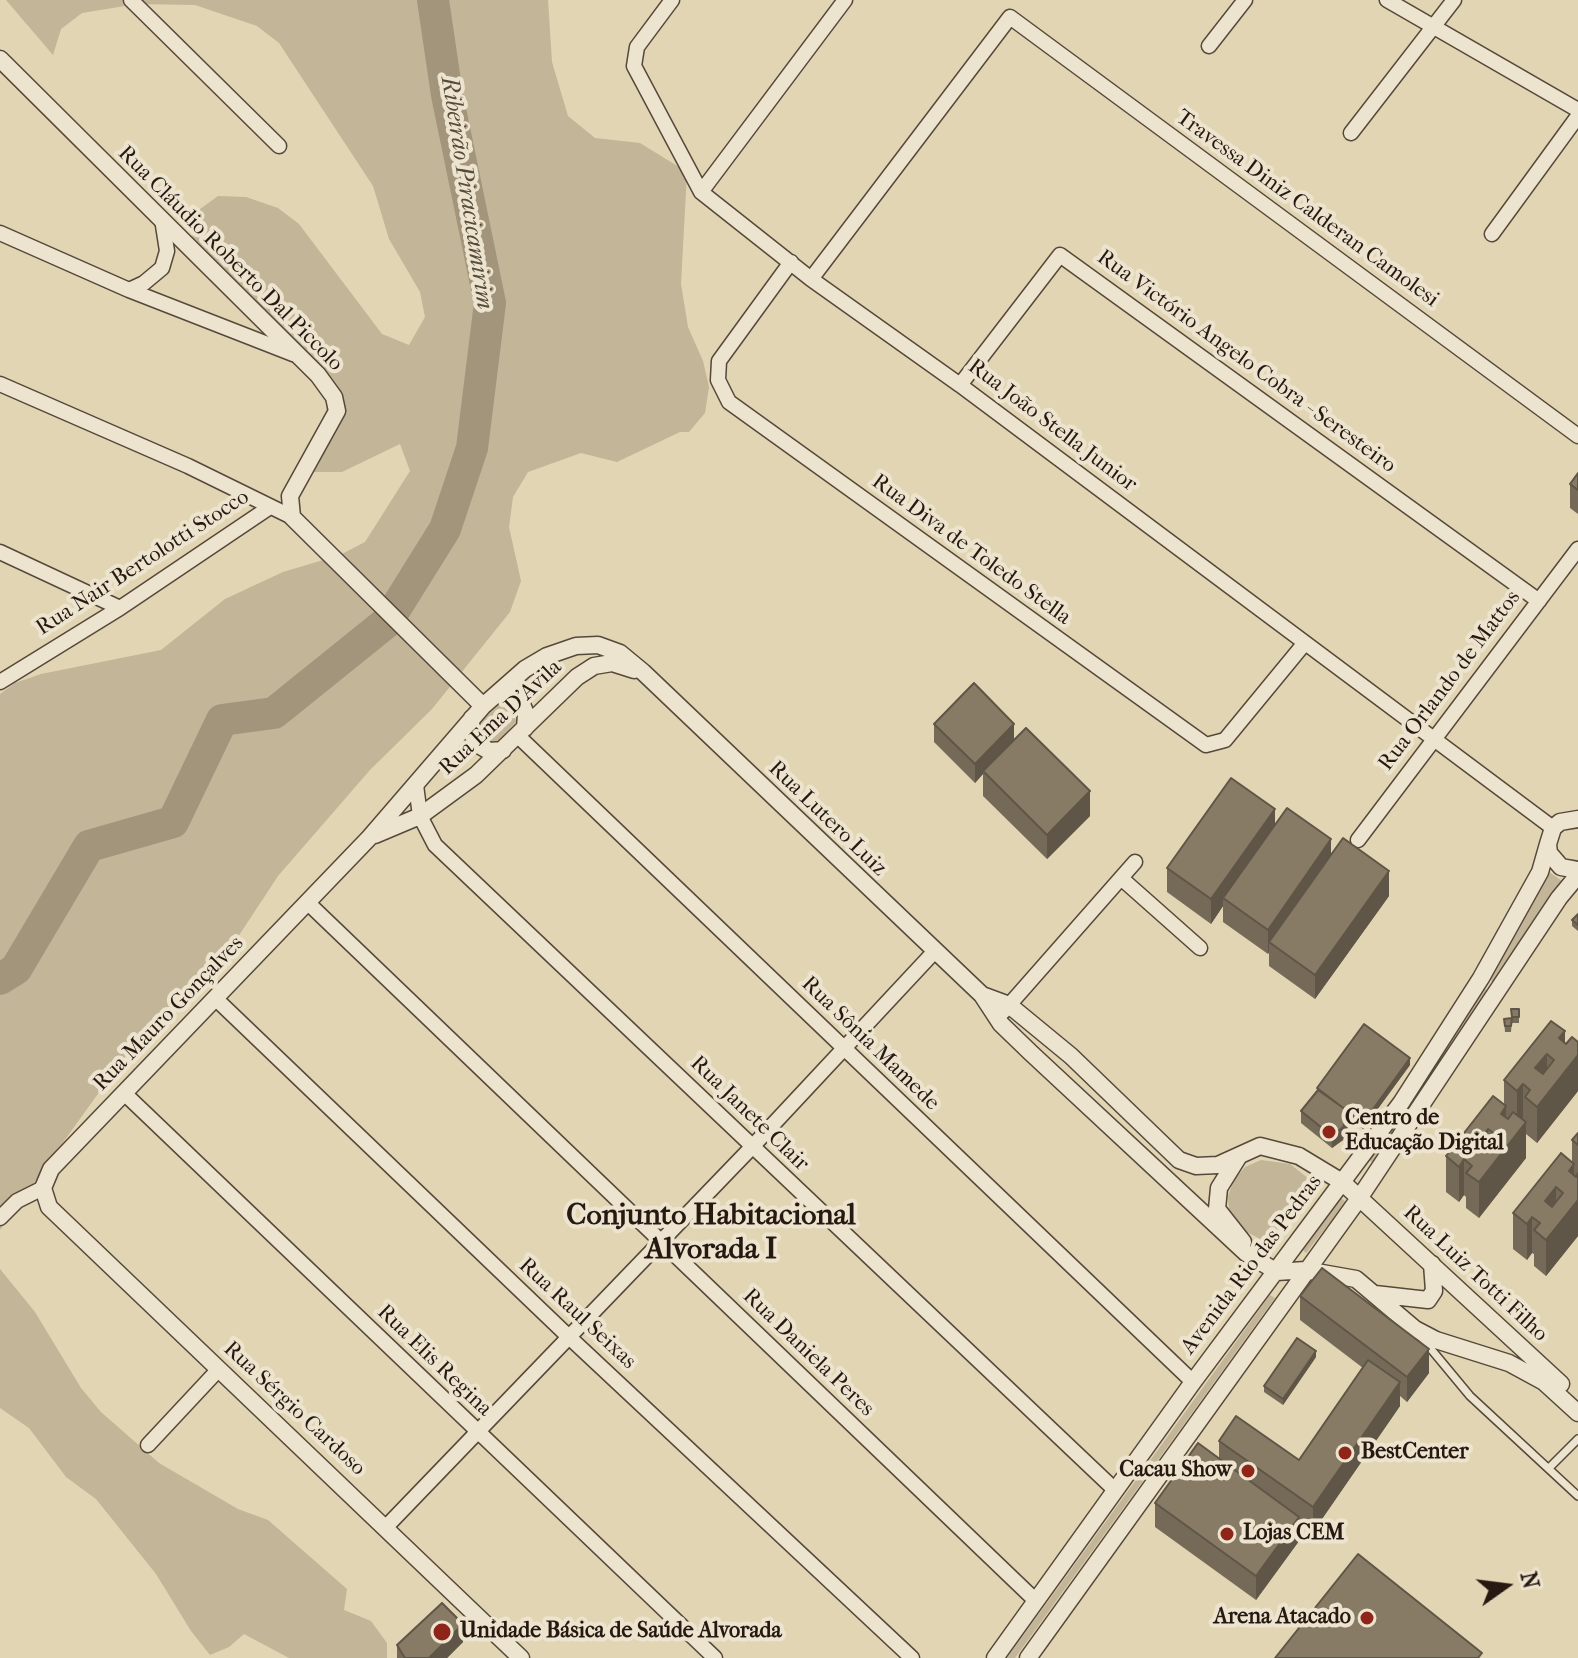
<!DOCTYPE html>
<html>
<head>
<meta charset="utf-8">
<style>
	body { margin:0 }
	#map { position:relative; width:1578px; height:1658px; overflow:hidden; background:#e2d5b3; font-family:"IM FELL French Canon",serif }
	canvas { display:block }
	.north { position:absolute; left:1466px; top:1546px; width:80px; height:80px; -webkit-text-stroke:6px #ece4ce; paint-order:stroke; rotate:76deg; font-size:22px; font-weight:700; line-height:32px; text-align:center; color:#271912 }
	.north::after { content:''; display:block; margin:auto; width:28px; height:36px; background:#271912; clip-path:polygon(50% 0,100% 100%,50% 72%,0 100%) }
</style>
</head>
<body>
<div id="map">
<canvas width="1578" height="1658"></canvas>
<div class="north">N</div>
</div>
<script>
const context = document.querySelector('canvas').getContext('2d');
context.lineJoin = 'round';
function fillPath(path, color) {
  context.fillStyle = color;
  context.fill(path, 'evenodd');
}
function shape(rows) {
  const path = new Path2D();
  for (const r of rows) {
    path.moveTo(r[0], r[1]);
    for (let i = 2; i < r.length; i += 2) path.lineTo(r[i], r[i + 1]);
  }
  return path;
}
function stroke(path, color, width, dash) {
  context.strokeStyle = color;
  context.lineWidth = width;
  context.lineCap = dash ? 'butt' : 'round';
  context.setLineDash(dash || []);
  context.stroke(path);
}
function drawText(font, color, halo, rows, align = 'center') {
  context.font = font + ' "IM FELL French Canon",serif';
  context.lineWidth = 8;
  context.setLineDash([]);
  context.textBaseline = 'middle';
  context.strokeStyle = halo;
  context.fillStyle = color;
  for (const [text, x, y, turn = 0] of rows) {
    context.save();
    context.translate(x, y);
    context.rotate((+turn || 0) * Math.PI / 180);
    context.textAlign = isNaN(turn) ? turn : align;
    if (halo) context.strokeText(text, 0, 0);
    context.fillText(text, 0, 0);
    context.restore();
  }
}
const green = shape([
	[6,0,548,0,552,62,568,116,595,138,640,143,687,172,681,284,688,327,703,361,709,387,705,413,689,432,680,432,617,462,581,453,528,472,513,497,509,527,521,581,510,612,432,709,370,770,278,876,230,949,123,1059,0,1230,0,694,15,683,41,674,161,650,225,599,283,572,340,555,365,542,410,471,400,444,342,472,313,472,311,443,326,418,327,390,192,238,196,212,218,196,246,197,278,208,299,224,382,334,409,345,425,317,420,292,389,239,373,186,279,43,257,26,195,5,137,4,82,13,61,29,53,55],
	[500,704,509,704,514,710,516,722,497,742,485,742,478,731,479,723],
	[1549,872,1562,881,1494,982,1488,979],
	[1485,989,1490,992,1372,1162,1368,1159],
	[1261,1160,1290,1164,1309,1179,1268,1243,1237,1227,1229,1213,1228,1196,1234,1180,1245,1167],
	[1341,1198,1346,1202,1306,1253,1302,1249],
	[0,1269,35,1312,81,1388,101,1412,159,1463,238,1509,268,1520,347,1589,344,1610,371,1621,387,1643,387,1658,289,1658,244,1634,229,1647,210,1655,191,1631,156,1574,96,1499,66,1477,29,1428,0,1408],
	[1270,1295,1275,1298,1015,1658,1007,1658]
]);
const river = shape([
	[0,979,16,969,89,846,173,822,222,720,274,713,387,622,445,529,472,448,490,303,447,95,433,0]
]);
const service = shape([
	[1421,1337,1470,1396,1578,1496],
	[1549,1468,1578,1439]
]);
const minor = shape([
	[131,0,279,146],
	[672,0,637,47,634,66,701,192,811,279,960,385,1553,828],
	[1387,0,1578,110],
	[1209,46,1245,0],
	[1351,133,1454,0],
	[701,192,845,0],
	[0,233,129,290,293,354],
	[1492,234,1578,116],
	[791,262,719,361,718,380,729,402,1206,745,1225,740,1304,644],
	[811,279,1010,17,1578,436],
	[129,290,144,283,162,268,167,251,162,219],
	[0,384,188,466,292,517],
	[960,385,1060,255,1539,601],
	[0,552,120,608],
	[0,682,120,608,270,507],
	[518,736,1193,1382],
	[416,785,420,816,435,845,1115,1490],
	[1358,840,1578,549],
	[1121,878,1200,948],
	[307,902,1036,1601],
	[215,998,569,1337,912,1658],
	[1003,1012,1135,862],
	[124,1093,715,1658],
	[0,1218,17,1201,43,1188],
	[148,1445,219,1369],
	[386,1527,751,1148,934,952]
]);
const tertiary = shape([
	[0,59,318,375,334,397,337,411,290,496,292,517,483,706],
	[498,693,521,702,526,714,525,728],
	[472,718,470,730,477,744,489,751,503,750],
	[1578,819,1560,822,1553,828,1548,844,1549,853,1561,867,1578,870],
	[375,835,420,816,476,775,577,677,594,666,612,663,634,670],
	[982,995,1009,1005,1071,1056,1179,1160,1196,1166,1218,1165,1260,1146,1299,1156,1342,1182,1561,1384],
	[1239,1156,1219,1188,1217,1209,1243,1242],
	[1375,1294,1428,1300,1434,1291,1432,1264],
	[521,1658,49,1207,43,1188,51,1169,370,837,483,706,525,669,547,656,576,646,598,645,620,653,643,672,982,995,1001,1024,1031,1053,1246,1253,1277,1272,1305,1270,1356,1279,1415,1329,1436,1340,1509,1363,1544,1382,1578,1413],
	[995,1658,1193,1382,1401,1103,1481,978,1540,872,1548,844],
	[1028,1658,1360,1197,1559,898,1578,875]
]);
const wall = shape([
	[1578,473,1578,514,1570,508,1570,484],
	[934,724,1014,740,1090,816,1047,859,983,796,983,774,975,783,934,742],
	[1275,824,1331,854,1389,896,1315,999,1269,966,1269,952,1268,954,1223,922,1223,906,1211,924,1167,892,1167,868],
	[1578,914,1578,931,1572,926,1572,920],
	[1511,1009,1519,1009,1519,1023,1512,1023,1512,1019,1511,1032,1505,1032,1504,1019,1512,1018],
	[1578,1042,1578,1091,1537,1143,1526,1134,1526,1158,1479,1218,1466,1208,1466,1197,1464,1195,1459,1202,1446,1192,1446,1156,1504,1105,1504,1080,1565,1043,1566,1044],
	[1410,1065,1363,1129,1349,1118,1349,1124,1343,1140,1332,1148,1301,1123,1301,1111,1317,1091,1317,1088],
	[1578,1133,1578,1236,1546,1276,1534,1266,1534,1254,1532,1253,1527,1260,1513,1249,1513,1213,1572,1162,1572,1140],
	[1300,1296,1429,1373,1407,1402,1400,1396,1400,1406,1313,1532,1299,1521,1299,1541,1256,1600,1155,1527,1155,1503,1219,1458,1219,1441,1299,1460,1363,1368,1300,1320],
	[1316,1357,1283,1405,1264,1392,1264,1386],
	[463,1642,447,1658,397,1658,397,1645]
]);
const shadedWall = shape([
	[1014,724,1014,742,983,771,983,774,975,783,975,764],
	[1090,791,1090,816,1047,859,1047,835],
	[1275,809,1275,834,1223,898,1223,906,1211,924,1211,899],
	[1331,839,1331,864,1269,942,1269,952,1268,954,1268,930],
	[1389,871,1389,896,1315,999,1315,975],
	[1565,1031,1565,1067,1559,1038],
	[1547,1054,1547,1090,1535,1068],
	[1578,1055,1578,1091,1537,1143,1537,1107],
	[1410,1058,1410,1065,1363,1129,1363,1123],
	[1523,1084,1523,1120,1517,1127,1517,1091],
	[1506,1106,1506,1142,1501,1114],
	[1349,1112,1349,1124,1343,1140,1332,1148,1332,1136],
	[1526,1122,1526,1158,1479,1218,1479,1182],
	[1488,1129,1488,1165,1477,1144],
	[1464,1159,1464,1195,1459,1202,1459,1167],
	[1574,1164,1574,1200,1569,1171],
	[1556,1187,1556,1223,1545,1201],
	[1578,1200,1578,1236,1546,1276,1546,1240],
	[1532,1217,1532,1253,1527,1260,1527,1224],
	[1429,1349,1429,1373,1407,1402,1407,1377],
	[1316,1351,1316,1357,1283,1405,1283,1399],
	[1400,1382,1400,1406,1313,1532,1313,1507],
	[1299,1517,1299,1541,1256,1600,1256,1576],
	[463,1624,463,1642,447,1658,429,1658]
]);
const building = shape([
	[1578,473,1578,490,1570,484,1578,473],
	[974,683,1014,724,975,764,934,724,974,683],
	[1026,728,1090,791,1047,835,983,771,1026,728],
	[1231,778,1275,809,1211,899,1167,868,1231,778],
	[1287,808,1331,839,1268,930,1223,898,1287,808],
	[1343,838,1389,871,1315,975,1269,942,1343,838],
	[1578,914,1578,925,1572,920,1578,914],
	[1511,1009,1519,1009,1519,1017,1512,1017,1511,1009],
	[1512,1018,1511,1026,1505,1026,1504,1019,1512,1018],
	[1551,1021,1565,1031,1559,1038,1566,1044,1572,1037,1578,1042,1578,1055,1537,1107,1525,1097,1530,1090,1523,1084,1517,1091,1504,1080,1551,1021],
	[1547,1054,1554,1060,1543,1074,1535,1068,1547,1054],
	[1364,1024,1410,1058,1363,1123,1317,1088,1364,1024],
	[1318,1090,1349,1112,1343,1127,1332,1136,1301,1111,1318,1090],
	[1493,1096,1506,1106,1501,1114,1508,1119,1513,1112,1526,1122,1479,1182,1466,1173,1472,1166,1464,1159,1459,1167,1446,1156,1493,1096],
	[1488,1129,1496,1135,1484,1149,1477,1144,1488,1129],
	[1578,1133,1578,1145,1572,1140,1578,1133],
	[1561,1153,1574,1164,1569,1171,1576,1177,1578,1173,1578,1200,1546,1240,1534,1230,1540,1223,1532,1217,1527,1224,1513,1213,1561,1153],
	[1556,1187,1563,1193,1552,1207,1545,1201,1556,1187],
	[1322,1268,1429,1349,1407,1377,1300,1296,1322,1268],
	[1297,1338,1316,1351,1283,1399,1264,1386,1297,1338],
	[1368,1360,1400,1382,1313,1507,1219,1441,1236,1416,1299,1460,1368,1360],
	[1198,1443,1299,1517,1256,1576,1155,1503,1198,1443],
	[1358,1554,1482,1653,1478,1658,1275,1658,1358,1554],
	[442,1603,463,1624,429,1658,405,1658,397,1645,442,1603]
]);
const markers = [
	[1329,1132,8,"#8f2418"],
	[1345,1453,8,"#8f2418"],
	[1248,1471,8,"#8f2418"],
	[1227,1534,8,"#8f2418"],
	[1367,1618,8,"#8f2418"],
	[442,1632,10,"#8f2418"]
];
const streetNames = [
	["Travessa Diniz Calderan Camolesi",1307,209,36],
	["Rua Cláudio Roberto Dal Piccolo",230,259,45],
	["Rua Victório Angelo Cobra - Seresteiro",1246,362,36],
	["Rua João Stella Junior",1052,426,37],
	["Rua Diva de Toledo Stella",971,550,36],
	["Rua Nair Bertolotti Stocco",143,563,-33],
	["Rua Orlando de Mattos",1450,681,-53],
	["Rua Ema D'Avila",501,718,-43],
	["Rua Lutero Luiz",827,819,44],
	["Rua Mauro Gonçalves",169,1014,-46],
	["Rua Sônia Mamede",870,1044,44],
	["Rua Janete Clair",749,1114,44],
	["Avenida Rio das Pedras",1252,1265,-53],
	["Rua Luiz Totti Filho",1475,1274,43],
	["Rua Raul Seixas",577,1314,43],
	["Rua Daniela Peres",808,1353,44],
	["Rua Elis Regina",434,1361,44],
	["Rua Sérgio Cardoso",294,1409,43]
];
const poiNames = [
	["Centro de",1345,1119],
	["Educação Digital",1345,1144],
	["BestCenter",1361,1453],
	["Cacau Show",1232,1471,"right"],
	["Lojas CEM",1243,1534],
	["Arena Atacado",1351,1618,"right"],
	["Unidade Básica de Saúde Alvorada",460,1632]
];
const waterNames = [
	["Ribeirão Piracicamirim",466,193,81]
];
const districtNames = [
	["Conjunto Habitacional",711,1217],
	["Alvorada I",711,1251]
];
fillPath(green, '#c2b598');
stroke(river, '#a2957c', 32);
stroke(service, '#56483a', 10);
stroke(minor, '#56483a', 17);
stroke(tertiary, '#56483a', 19);
stroke(service, '#ece4ce', 7);
stroke(minor, '#ece4ce', 14);
stroke(tertiary, '#ece4ce', 16);
fillPath(wall, '#756a58');
fillPath(shadedWall, '#5f5647');
fillPath(building, '#887b66');
stroke(building, '#5f5647', 2);
for (const [x, y, r, color] of markers) {
  const dot = new Path2D();
  dot.arc(x, y, r, 0, 2 * Math.PI);
  context.fillStyle = color;
  context.fill(dot);
  stroke(dot, '#ece4ce', 3);
}
drawText('22px', '#271912', '#ece4ce', streetNames);
drawText('bold 22px', '#271912', '#ece4ce', poiNames, 'left');
drawText('italic 24px', '#584b3c', '#ece4ce', waterNames);
drawText('bold 30px', '#271912', '#ece4ce', districtNames);
</script>
</body>
</html>
